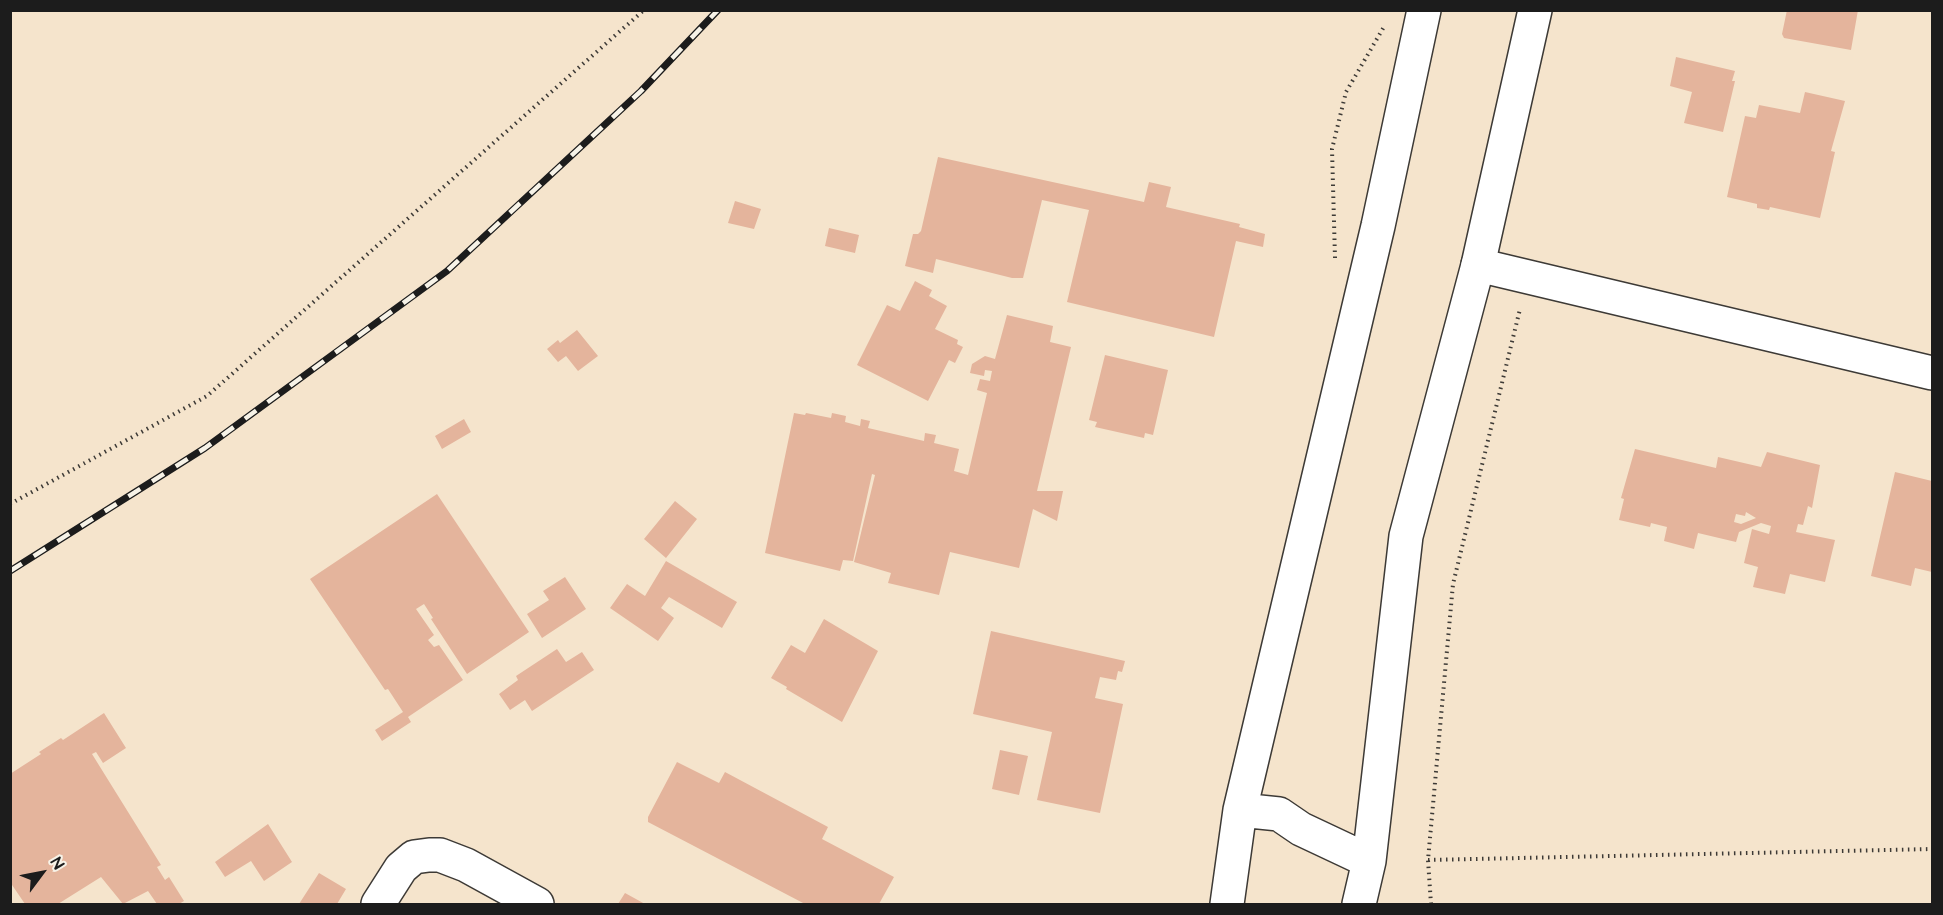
<!DOCTYPE html>
<html>
<head>
<meta charset="utf-8">
<style>
	body { margin:0 }
	#map { position:relative; width:1943px; height:915px; overflow:hidden; background:#f5e4cc; font-family:"Architects Daughter",sans-serif }
	canvas { display:block }
	.frame { position:absolute; inset:0; border:12px solid #1c1c1c; pointer-events:none }
	.north { position:absolute; left:12px; top:843px; width:60px; height:60px; -webkit-text-stroke:4px #f7f3e8; paint-order:stroke; rotate:58deg; font-size:16px; font-weight:700; line-height:24px; text-align:center; color:#1c1c1c }
	.north::after { content:''; display:block; margin:auto; width:21px; height:27px; background:#1c1c1c; clip-path:polygon(50% 0,100% 100%,50% 72%,0 100%) }
</style>
</head>
<body>
<div id="map">
<canvas width="1943" height="915"></canvas>
<div class="frame"></div>
<div class="north">N</div>
</div>
<script>
const context = document.querySelector('canvas').getContext('2d');
context.lineJoin = 'round';
function fillPath(path, color) {
  context.fillStyle = color;
  context.fill(path, 'evenodd');
}
function shape(rows) {
  const path = new Path2D();
  for (const r of rows) {
    path.moveTo(r[0], r[1]);
    for (let i = 2; i < r.length; i += 2) path.lineTo(r[i], r[i + 1]);
  }
  return path;
}
function stroke(path, color, width, dash) {
  context.strokeStyle = color;
  context.lineWidth = width;
  context.lineCap = dash ? 'butt' : 'round';
  context.setLineDash(dash || []);
  context.stroke(path);
}
const building = shape([
	[1787,10,1858,10,1851,50,1784,38,1782,34],
	[1676,57,1735,71,1732,81,1735,81,1723,132,1684,123,1692,92,1670,86],
	[1805,92,1845,101,1831,151,1835,152,1820,218,1770,207,1769,210,1757,208,1757,204,1727,197,1745,116,1756,118,1759,105,1800,113],
	[938,157,1144,202,1149,182,1171,187,1166,207,1240,224,1239,227,1265,234,1263,247,1236,241,1214,337,1067,302,1089,210,1042,200,1023,278,1012,278,936,259,933,273,905,266,913,234,918,234,921,231],
	[735,201,761,209,754,229,728,223],
	[829,228,859,235,855,253,825,246],
	[915,281,932,290,929,296,947,306,935,329,958,340,957,344,963,347,955,363,949,360,928,401,857,365,887,305,900,311],
	[1007,315,1053,326,1050,342,1071,347,1037,491,1063,491,1057,521,1033,509,1019,568,950,552,939,595,888,583,891,573,854,562,875,475,872,474,853,561,843,560,840,571,765,553,794,413,805,415,806,413,831,418,832,413,846,416,845,422,860,426,861,419,870,421,868,428,924,441,925,433,936,435,934,443,959,449,954,471,968,475,987,393,977,390,980,379,990,381,992,371,985,370,984,376,970,373,972,364,985,356,995,359],
	[577,330,598,356,578,371,566,356,558,362,547,349,558,340,560,343],
	[1105,355,1168,370,1153,435,1145,433,1144,438,1095,427,1097,422,1089,420],
	[464,419,471,432,442,449,435,436],
	[1635,449,1716,468,1718,457,1761,467,1767,452,1820,465,1812,508,1808,506,1803,525,1798,524,1796,532,1835,540,1825,582,1790,574,1785,594,1753,587,1758,567,1744,563,1752,529,1769,534,1771,526,1761,523,1739,532,1736,542,1698,533,1694,549,1664,541,1667,527,1651,523,1650,527,1619,520,1624,499,1621,498],
	[1746,512,1756,518,1741,524,1734,522,1736,514,1745,516],
	[1895,472,1932,481,1932,572,1915,568,1911,586,1871,576],
	[437,494,529,632,467,674,431,619,433,618,424,604,416,609,434,635,428,640,434,647,439,645,463,680,408,717,411,722,382,741,375,730,403,712,388,689,385,690,310,579],
	[675,501,697,519,666,558,644,539],
	[666,561,737,602,722,628,669,597,661,608,674,618,658,641,610,608,627,584,645,596],
	[565,577,586,609,542,638,527,614,549,600,543,591],
	[824,619,878,651,842,722,786,689,787,687,771,678,791,645,805,653],
	[991,631,1125,661,1122,672,1118,671,1116,680,1100,677,1095,698,1123,704,1100,813,1037,800,1052,732,973,714],
	[557,649,566,662,582,652,594,670,532,711,525,700,510,710,499,694,518,680,516,676],
	[104,713,126,748,103,763,96,752,92,754,161,865,157,867,165,880,169,877,184,901,179,904,157,904,148,891,123,904,101,877,58,904,25,904,10,882,10,774,41,754,39,752,61,738,63,740],
	[1000,750,1028,756,1019,795,992,789],
	[677,762,719,783,725,772,828,827,822,839,894,877,879,904,805,904,648,822,648,817],
	[268,824,292,862,264,881,251,861,225,877,215,862],
	[319,873,346,889,337,904,299,904],
	[625,893,645,904,618,904]
]);
const path = shape([
	[1335,258,1332,149,1346,92,1385,25],
	[10,504,207,396,644,10],
	[1428,860,1932,849],
	[1431,904,1428,860,1453,584,1520,309]
]);
const street = shape([
	[1478,265,1932,373],
	[378,904,401,868,414,857,429,855,440,855,466,865,537,904]
]);
const secondary = shape([
	[1240,810,1279,814,1301,829,1369,861],
	[1227,904,1240,810,1378,226,1424,10],
	[1359,904,1369,861,1406,536,1478,265,1535,10]
]);
const rail = shape([
	[10,571,205,448,447,271,641,91,718,10]
]);
fillPath(building, '#e4b49c');
stroke(street, '#3d3a36', 36);
stroke(secondary, '#3d3a36', 36);
stroke(path, '#3d3a36', 4, [1.5, 4.5]);
stroke(street, '#fff', 33);
stroke(secondary, '#fff', 33);
stroke(rail, '#1c1c1c', 7);
stroke(rail, '#f7f3e8', 4.5, [14]);
</script>
</body>
</html>
